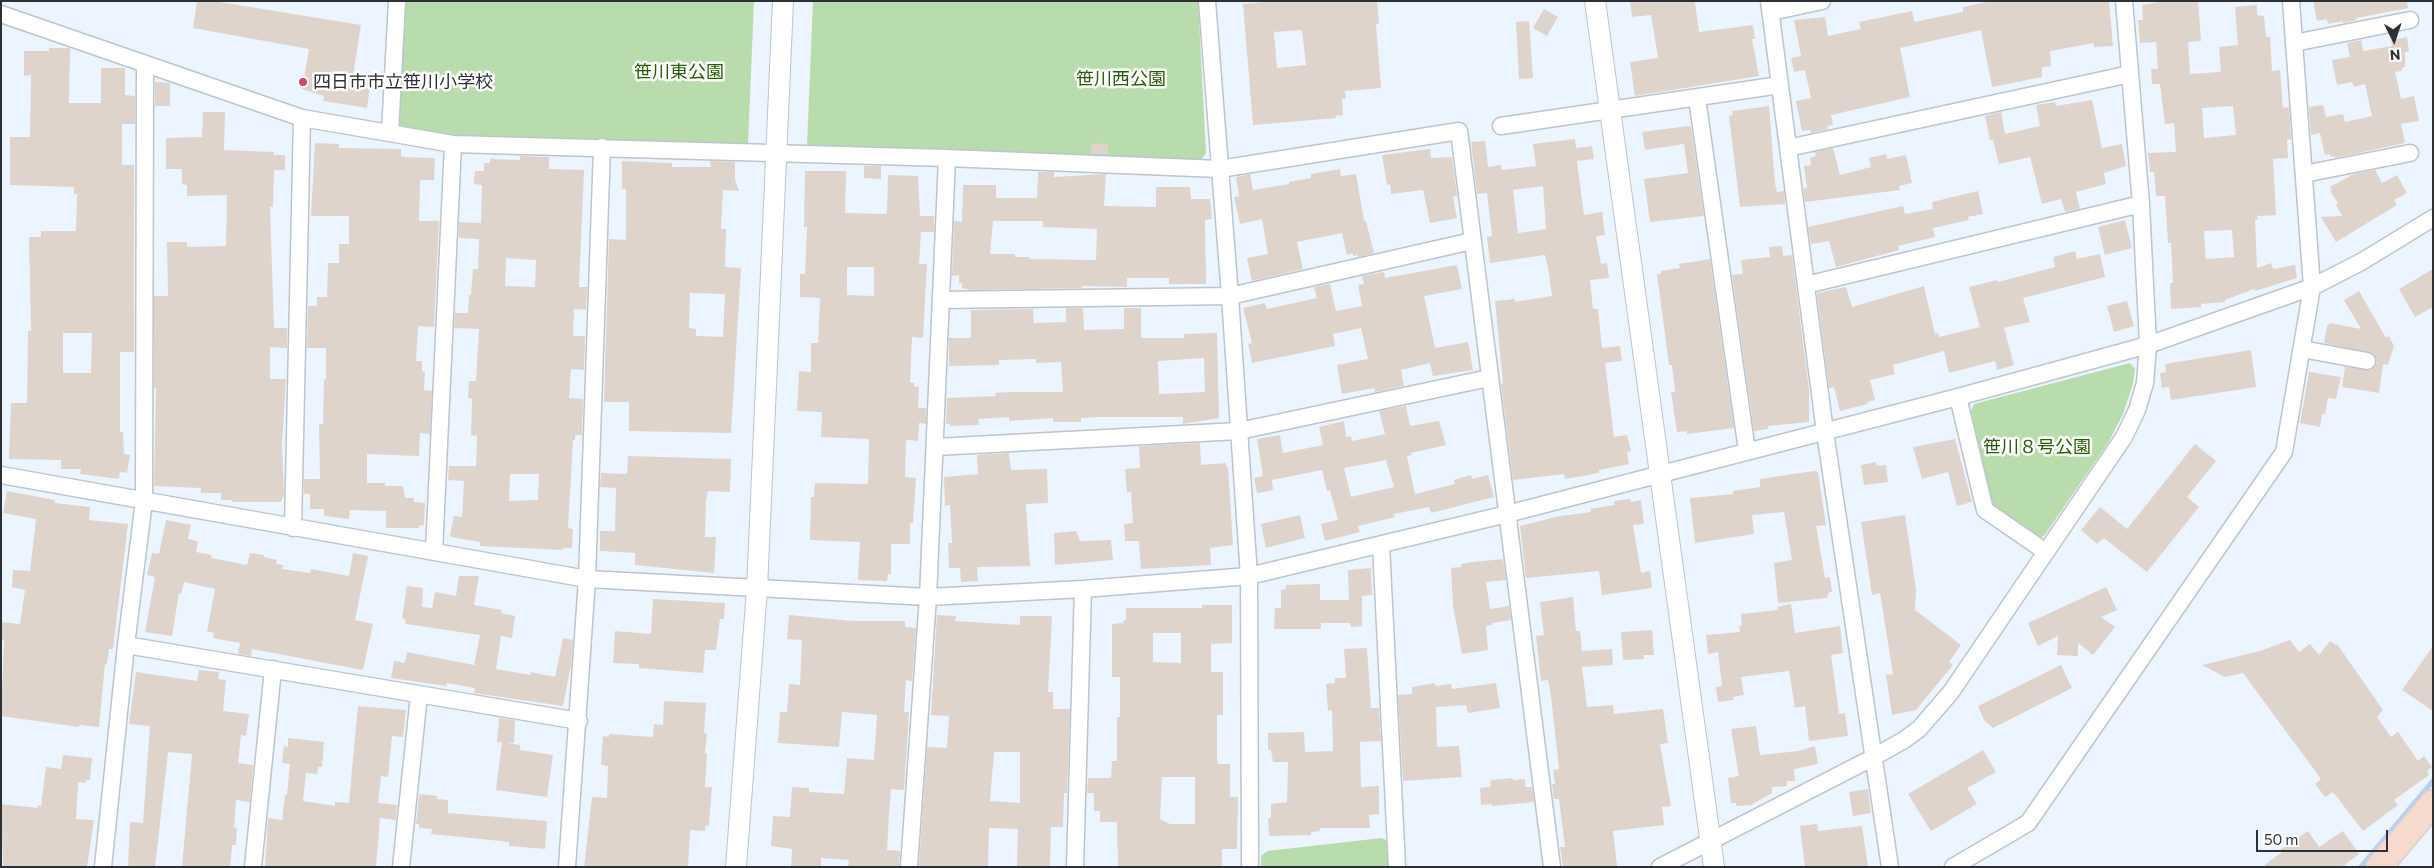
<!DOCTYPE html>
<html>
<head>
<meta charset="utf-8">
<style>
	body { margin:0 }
	#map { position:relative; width:2434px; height:868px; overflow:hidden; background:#ecf5ff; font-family:Commissioner,sans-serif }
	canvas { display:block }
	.frame { position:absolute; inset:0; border:2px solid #2d3135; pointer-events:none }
	.north { position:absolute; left:2369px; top:15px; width:50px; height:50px; -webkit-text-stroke:4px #fff; paint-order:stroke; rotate:176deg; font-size:14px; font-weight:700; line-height:20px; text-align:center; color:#2d3135 }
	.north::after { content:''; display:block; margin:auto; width:18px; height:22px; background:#2d3135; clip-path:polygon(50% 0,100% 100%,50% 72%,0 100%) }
	.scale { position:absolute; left:2256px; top:830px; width:132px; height:22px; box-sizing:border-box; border:2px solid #2d3135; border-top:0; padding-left:6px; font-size:15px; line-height:18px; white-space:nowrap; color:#2d3135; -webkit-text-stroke:4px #fff; paint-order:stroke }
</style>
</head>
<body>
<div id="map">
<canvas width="2434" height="868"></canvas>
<div class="frame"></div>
<div class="north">N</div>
<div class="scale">50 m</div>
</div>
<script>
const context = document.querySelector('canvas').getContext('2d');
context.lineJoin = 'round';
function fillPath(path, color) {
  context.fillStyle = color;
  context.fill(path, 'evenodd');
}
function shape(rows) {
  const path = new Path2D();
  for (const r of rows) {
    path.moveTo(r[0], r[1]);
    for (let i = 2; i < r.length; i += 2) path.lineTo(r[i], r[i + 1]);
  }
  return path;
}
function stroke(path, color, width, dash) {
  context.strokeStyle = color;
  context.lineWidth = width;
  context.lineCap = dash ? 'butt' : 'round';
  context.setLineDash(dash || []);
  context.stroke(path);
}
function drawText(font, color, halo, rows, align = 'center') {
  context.font = font + ' Commissioner,"Noto Sans JP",sans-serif';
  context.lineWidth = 5;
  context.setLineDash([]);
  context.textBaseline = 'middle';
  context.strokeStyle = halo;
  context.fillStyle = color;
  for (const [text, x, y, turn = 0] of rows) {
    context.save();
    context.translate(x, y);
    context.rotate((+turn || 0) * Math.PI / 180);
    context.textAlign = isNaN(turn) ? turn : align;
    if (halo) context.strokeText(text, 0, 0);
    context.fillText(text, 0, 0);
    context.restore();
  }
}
const green = shape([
	[405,1,754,1,748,144,453,135,401,126,398,122],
	[813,1,1198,1,1206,153,1201,160,807,145],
	[2130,363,2135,369,2133,384,2123,414,2108,443,2044,536,2037,538,1993,507,1971,411,1974,404],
	[1382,838,1388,841,1389,867,1261,867,1261,856,1267,851]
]);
const stream = shape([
	[2361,867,2433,781]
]);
const building = shape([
	[197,1,213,1,361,25,353,76,371,79,367,108,323,101,324,96,302,89,309,49,193,28],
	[1276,1,1377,1,1379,24,1376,24,1381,88,1345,91,1346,99,1342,99,1343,115,1335,116,1336,118,1253,125,1243,4],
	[1302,30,1306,65,1277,68,1274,32],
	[1630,1,1695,2,1699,32,1753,25,1755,39,1752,39,1759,76,1635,96,1630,62,1658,58,1651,15,1632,17],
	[1992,1,2109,1,2113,46,2094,47,2094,43,2050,51,2051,66,2042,67,2042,77,1992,87,1981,30,1900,48,1910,97,1831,115,1833,125,1827,126,1828,129,1811,133,1810,130,1802,131,1796,101,1811,98,1805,70,1794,72,1791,58,1801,56,1794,20,1825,17,1828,36,1861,29,1859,22,1912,11,1914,22,1963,12,1963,7],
	[2165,1,2198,1,2201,41,2188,42,2190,74,2221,72,2219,47,2238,45,2235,7,2257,5,2257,15,2264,16,2266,37,2270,37,2272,71,2280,70,2283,108,2289,107,2291,139,2287,140,2288,158,2273,159,2276,215,2257,216,2258,219,2255,220,2257,268,2271,263,2273,269,2295,265,2297,278,2255,291,2254,289,2225,300,2225,302,2201,304,2201,307,2171,309,2170,283,2173,283,2171,243,2168,243,2165,196,2156,196,2154,172,2150,172,2148,153,2176,152,2174,123,2165,124,2160,84,2152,84,2151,69,2158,69,2156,42,2140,43,2138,20,2143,20,2142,5],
	[2233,106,2236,135,2204,138,2202,108],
	[2232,230,2234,257,2206,259,2204,231],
	[2313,1,2407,1,2408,8,2356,18,2357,20,2343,23,2343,21,2328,24,2327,19,2317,21],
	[1544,9,1558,17,1547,36,1533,28],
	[1529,21,1533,78,1519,79,1516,22],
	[2407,37,2409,51,2405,52,2405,67,2402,68,2402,71,2395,72,2401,99,2414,96,2419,121,2401,124,2405,143,2335,158,2335,156,2331,157,2330,154,2325,155,2320,133,2311,135,2309,107,2323,105,2326,117,2343,114,2345,122,2372,116,2365,84,2354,87,2352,82,2337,85,2332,60,2350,57,2347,43,2361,40,2363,51,2392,46,2391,40],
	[49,48,70,48,69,103,101,103,101,68,125,68,125,95,135,96,135,124,122,124,122,165,134,165,134,352,120,352,120,432,123,432,124,454,130,455,127,473,120,472,119,479,80,474,81,469,61,469,61,460,9,459,11,403,27,403,28,331,31,331,29,237,41,237,41,231,76,231,77,194,74,194,74,187,10,185,10,137,30,137,31,75,24,76,24,51,49,51],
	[63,333,92,333,91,373,63,373],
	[155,82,170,83,170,106,155,106],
	[2092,100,2102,148,2122,144,2126,166,2104,173,2106,184,2076,192,2080,209,2065,212,2061,199,2042,204,2030,157,1999,164,1993,140,1990,140,1985,116,2001,112,2005,134,2040,126,2036,105,2055,102,2056,106],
	[1769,106,1775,183,1777,192,1784,191,1785,204,1740,207,1729,116,1733,115,1732,111],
	[203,112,225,112,224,150,274,152,274,155,285,155,285,170,274,170,273,207,270,207,274,328,287,328,287,348,270,347,270,379,286,379,282,444,284,494,281,502,232,502,231,500,221,500,221,493,201,493,201,488,154,486,156,388,154,388,154,296,168,296,167,242,187,242,187,247,226,246,227,195,187,196,187,185,182,184,182,169,166,169,166,138,202,137],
	[1688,126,1691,127,1704,216,1650,222,1644,179,1688,173,1684,144,1645,150,1642,132],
	[1575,139,1576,148,1592,146,1594,159,1577,161,1584,215,1602,212,1605,235,1596,236,1601,264,1607,263,1609,278,1590,280,1593,309,1598,309,1602,348,1620,346,1622,361,1605,363,1614,437,1627,435,1631,451,1627,452,1629,464,1599,470,1599,473,1565,479,1564,474,1513,480,1501,384,1503,383,1495,301,1515,299,1515,302,1552,296,1548,268,1545,255,1490,263,1487,237,1492,236,1487,193,1477,194,1471,142,1485,141,1488,167,1501,165,1502,170,1536,166,1533,144],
	[1543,186,1546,229,1518,233,1513,190],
	[315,143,339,144,339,148,401,149,401,157,435,158,434,180,420,180,419,221,439,221,434,327,418,326,416,361,422,361,422,371,425,372,424,390,432,391,430,434,420,433,419,456,367,454,367,483,385,483,385,486,403,486,405,498,414,498,414,502,425,503,424,525,419,526,419,528,386,528,386,511,350,510,349,519,324,516,324,509,310,509,310,494,304,494,304,479,320,479,319,424,323,424,324,379,326,379,326,348,307,348,308,306,317,306,317,297,327,297,328,263,339,263,339,244,349,244,349,216,311,216],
	[1091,143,1108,145,1108,154,1091,154],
	[1833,148,1840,175,1871,167,1869,158,1886,154,1887,159,1906,155,1912,183,1899,186,1900,190,1805,202,1803,188,1807,188,1804,166,1811,165,1810,158,1816,156,1815,152],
	[1430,149,1431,158,1452,157,1457,196,1453,197,1457,218,1430,223,1423,190,1391,194,1390,184,1387,185,1382,155],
	[520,156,549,157,549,169,584,170,579,287,587,287,586,310,574,309,573,336,585,336,584,370,571,369,569,398,583,399,582,435,575,435,575,440,573,440,568,528,573,529,572,548,563,548,563,550,480,546,480,542,451,537,450,534,454,516,462,517,464,481,448,480,449,466,476,466,477,436,471,435,472,399,468,398,469,381,476,381,479,329,454,328,455,313,468,313,469,295,471,295,473,269,478,269,479,239,459,238,459,222,481,223,482,185,474,184,475,171,484,171,484,163,490,163,490,159,520,160],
	[506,258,536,260,535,287,505,286],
	[510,474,539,474,538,500,509,501],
	[622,161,672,163,672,167,711,167,710,161,735,162,735,180,739,191,723,190,721,229,726,229,725,267,741,268,731,433,629,431,629,402,604,402,609,239,626,240,626,189,622,189],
	[690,293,725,294,723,337,696,336,696,329,689,328],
	[864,166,881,166,881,179,864,178],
	[1340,169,1341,176,1356,174,1364,221,1366,221,1374,253,1358,257,1357,255,1353,256,1353,253,1347,255,1342,233,1297,242,1303,269,1252,281,1247,258,1268,254,1262,219,1240,224,1234,197,1239,196,1236,177,1250,174,1253,190,1289,184,1289,182,1311,178,1311,174],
	[2375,170,2382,183,2397,175,2407,193,2394,200,2397,205,2336,242,2321,217,2342,216,2336,205,2338,203,2330,191,2332,190,2330,187,2354,174],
	[805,171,846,171,845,213,887,214,888,175,918,176,920,216,934,216,934,232,921,232,919,264,927,264,923,338,912,337,910,383,914,383,914,386,919,387,918,408,926,408,926,424,919,423,918,441,906,440,905,477,916,478,913,523,910,523,910,544,891,544,891,574,888,574,887,581,858,580,860,542,810,540,811,497,814,497,815,483,868,484,869,439,821,437,822,412,797,411,799,371,811,372,811,343,818,343,820,298,800,297,800,274,805,274,807,227,804,227],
	[847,267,874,267,874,296,847,295],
	[1038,172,1054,172,1054,177,1106,174,1104,206,1156,207,1156,187,1190,187,1191,199,1210,199,1212,219,1205,220,1206,284,1169,284,1169,278,1127,278,1127,287,1082,286,1082,288,971,290,962,288,962,283,959,283,959,275,952,276,954,221,962,222,963,185,996,185,996,198,1037,198],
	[993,221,1043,221,1043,227,1097,229,1096,260,1030,259,1030,257,1015,257,1015,254,990,254],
	[1978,191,1983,214,1968,217,1969,220,1933,228,1935,237,1898,246,1899,250,1836,267,1829,241,1811,244,1808,227,1903,206,1905,214,1933,209,1932,202],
	[2125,220,2132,248,2105,255,2098,227],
	[1782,246,1783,256,1792,255,1809,390,1809,422,1768,426,1768,429,1754,431,1732,275,1743,274,1741,260,1770,257,1769,247],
	[2075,251,2077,259,2100,254,2105,277,2023,298,2030,322,2004,328,2014,365,1997,370,1995,361,1949,373,1944,351,1893,365,1895,374,1870,380,1875,400,1867,402,1868,404,1840,411,1834,387,1829,388,1817,293,1846,287,1852,307,1924,286,1935,334,1938,333,1939,337,1980,327,1969,287,1997,280,1998,282,2055,267,2053,257],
	[1710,259,1734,428,1687,434,1687,431,1677,432,1671,392,1675,392,1672,365,1669,365,1657,274,1661,274,1661,271,1680,268,1679,264],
	[1457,265,1462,289,1424,296,1435,348,1468,342,1473,370,1433,376,1430,363,1401,370,1404,386,1375,392,1374,388,1342,394,1337,365,1368,359,1361,328,1333,334,1335,346,1252,363,1248,344,1252,343,1243,308,1265,303,1267,309,1317,298,1314,287,1330,284,1336,311,1362,306,1358,285,1364,284,1362,276,1384,272,1385,278],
	[2433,269,2433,307,2415,317,2399,289],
	[2359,291,2386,338,2389,336,2394,346,2388,365,2383,364,2379,393,2342,387,2345,367,2371,370,2377,363,2374,354,2324,343,2327,326,2330,323,2361,329,2344,300],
	[2127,301,2134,326,2114,332,2107,306],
	[1066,308,1083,308,1084,330,1124,329,1124,308,1141,308,1141,338,1184,338,1184,334,1217,333,1219,418,1183,424,1183,417,1099,417,1081,418,1081,422,1053,422,1053,418,1009,421,1009,417,978,419,979,425,950,426,950,424,946,424,947,398,996,396,995,393,1010,392,1063,392,1061,362,1036,363,1036,359,999,360,999,365,949,366,949,338,971,338,971,310,1033,309,1034,323,1066,322],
	[1204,358,1205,392,1159,394,1158,361],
	[2251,350,2256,387,2171,400,2169,387,2162,388,2160,373,2166,372,2165,364],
	[2309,372,2341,377,2336,399,2328,398,2325,414,2322,414,2320,427,2300,423],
	[1406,406,1410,426,1439,421,1446,445,1411,453,1412,455,1407,456,1415,494,1455,484,1454,480,1471,475,1472,479,1488,475,1494,497,1431,513,1429,507,1394,514,1395,517,1358,526,1360,532,1325,541,1321,524,1338,520,1330,490,1327,491,1322,470,1272,480,1273,490,1257,493,1254,478,1263,476,1257,439,1280,435,1283,453,1323,445,1319,427,1344,421,1346,437,1351,436,1352,441,1385,434,1379,411],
	[1386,460,1394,487,1351,497,1344,468],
	[1955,439,1972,502,1957,506,1948,472,1922,479,1913,447],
	[1200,443,1201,465,1226,463,1226,467,1228,467,1233,545,1210,548,1211,565,1141,569,1139,541,1125,541,1124,524,1133,523,1131,492,1127,493,1125,469,1140,468,1139,446],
	[2195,444,2216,461,2187,497,2199,507,2147,572,2104,538,2097,544,2081,530,2100,507,2127,529],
	[1009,453,1011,470,1047,469,1048,503,1026,504,1030,566,977,567,978,581,961,582,960,568,949,568,948,543,952,543,950,505,945,506,944,477,978,474,977,455],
	[628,456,731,459,730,492,708,491,706,501,705,537,716,537,714,573,635,565,635,553,600,551,600,531,615,531,616,488,600,487,601,473,627,474],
	[1876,462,1877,466,1886,465,1888,482,1864,485,1861,465],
	[1814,471,1818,472,1826,525,1816,526,1825,578,1830,577,1832,592,1829,592,1827,598,1778,603,1774,563,1792,560,1784,512,1752,515,1754,534,1695,543,1690,498,1733,494,1733,491,1760,487,1760,479],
	[7,491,55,500,55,503,90,507,89,520,128,524,113,649,109,649,107,664,105,664,99,727,79,725,79,727,1,716,4,640,1,640,1,622,20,624,25,590,12,587,13,570,30,571,36,519,3,513],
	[1630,499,1631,502,1641,500,1644,524,1633,525,1641,573,1650,571,1652,588,1602,595,1599,571,1526,578,1520,526,1560,516,1591,512,1590,509,1614,505,1614,501],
	[1300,515,1305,538,1266,548,1261,524],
	[1905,515,1916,589,1915,610,1961,645,1949,662,1953,665,1916,710,1892,715,1886,675,1893,674,1880,593,1872,595,1861,522],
	[166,520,191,525,188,539,198,541,196,552,212,555,211,558,247,565,250,553,264,555,264,557,277,560,276,564,283,565,282,569,310,573,311,569,349,576,353,553,368,556,355,620,373,624,363,670,252,649,251,656,238,654,240,643,213,638,214,633,207,631,215,589,184,582,181,594,179,593,172,636,145,632,155,577,147,575,152,553,159,554],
	[1076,531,1080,541,1111,540,1113,560,1055,565,1054,533],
	[1503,559,1506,580,1486,582,1490,609,1509,606,1511,620,1492,623,1492,625,1486,626,1488,650,1462,654,1453,606,1451,568,1461,567,1461,564,1473,562],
	[1371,568,1372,595,1362,596,1362,626,1351,627,1350,623,1321,623,1321,629,1274,629,1275,608,1281,608,1281,590,1286,589,1286,585,1320,584,1320,600,1349,600,1348,570],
	[459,576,479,576,474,605,502,610,501,613,515,616,512,638,501,636,496,669,531,675,531,672,555,677,563,638,573,640,571,665,563,706,474,693,475,688,447,683,446,686,391,678,394,661,405,663,407,652,474,665,480,635,406,624,405,619,402,618,407,586,423,588,422,607,432,608,435,592,456,596],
	[2106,587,2117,610,2101,617,2115,627,2093,655,2078,643,2078,656,2057,655,2058,636,2038,646,2028,623],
	[1573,597,1576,631,1580,631,1582,651,1612,649,1613,665,1582,667,1587,707,1613,705,1614,714,1663,709,1668,743,1660,744,1671,806,1662,807,1664,825,1613,831,1617,866,1563,867,1560,847,1565,847,1559,799,1554,799,1552,784,1555,784,1553,770,1559,769,1551,696,1548,680,1541,681,1536,636,1544,635,1540,602],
	[653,599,725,603,724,619,720,619,716,650,705,650,703,673,639,668,639,664,613,663,615,631,651,634],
	[1791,604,1795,633,1840,626,1843,653,1831,655,1839,714,1845,713,1848,736,1809,741,1805,706,1795,708,1789,671,1741,677,1744,695,1733,697,1734,700,1718,702,1716,687,1722,686,1718,652,1708,654,1706,635,1740,632,1739,626,1742,625,1741,614,1778,610,1777,607],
	[1202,605,1232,605,1232,643,1211,644,1211,672,1223,672,1223,715,1217,715,1217,761,1218,764,1230,764,1230,797,1238,797,1237,849,1222,849,1222,867,1118,867,1117,822,1100,822,1100,811,1094,811,1094,793,1087,793,1088,778,1111,778,1112,761,1117,761,1117,717,1120,717,1120,677,1112,677,1112,624,1123,623,1123,621,1126,620,1126,608,1202,608],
	[1153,633,1181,633,1181,663,1153,662],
	[1162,777,1195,777,1195,824,1170,824,1160,819],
	[789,615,852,621,903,621,905,622,905,627,916,628,912,681,906,680,904,712,909,712,904,790,891,789,889,814,887,850,900,851,899,867,848,867,849,860,821,858,821,867,791,867,792,849,771,846,773,816,790,817,792,787,809,788,809,792,844,794,847,758,874,760,877,715,842,712,839,747,778,743,780,712,787,712,789,684,800,685,802,640,787,639],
	[937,615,956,616,955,621,1020,625,1020,616,1052,616,1048,692,1053,692,1053,709,1070,709,1067,793,1064,793,1063,827,1051,827,1050,867,1017,867,1018,829,989,828,988,867,919,867,927,747,947,748,949,716,931,715],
	[994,752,1020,752,1020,803,990,801],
	[1652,630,1654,655,1643,655,1644,659,1623,660,1621,632],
	[2290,640,2299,652,2310,644,2319,655,2330,641,2336,645,2337,644,2383,710,2377,717,2391,737,2398,732,2418,761,2424,756,2432,767,2427,771,2429,775,2394,800,2398,805,2363,831,2333,792,2325,797,2315,784,2321,779,2243,673,2225,677,2202,665,2260,651],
	[2433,646,2433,711,2402,690],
	[1367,648,1371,708,1379,708,1381,741,1360,742,1361,787,1379,786,1379,814,1369,815,1370,828,1320,828,1320,831,1311,832,1311,835,1269,836,1268,818,1271,818,1271,804,1287,802,1288,762,1273,762,1271,750,1268,750,1268,733,1304,732,1305,752,1333,751,1332,710,1328,711,1326,684,1335,683,1335,678,1346,678,1344,649],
	[2061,665,2072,688,1993,728,1984,720,1978,706],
	[199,670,219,672,218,679,226,680,223,711,249,714,246,736,241,735,238,763,253,765,250,802,236,800,234,827,237,828,236,845,232,845,230,867,182,867,192,754,168,752,155,867,128,867,130,822,143,823,150,726,129,724,136,672,197,681],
	[1435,683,1435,686,1451,684,1452,689,1496,683,1500,708,1468,713,1466,705,1436,707,1437,747,1459,746,1462,777,1403,781,1398,695,1412,694,1412,687],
	[664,701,706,703,704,733,707,734,705,753,707,753,705,787,712,787,709,826,706,825,705,831,690,830,688,867,584,867,592,797,607,798,608,766,601,765,603,736,609,737,609,734,653,737,654,724,663,725],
	[358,706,406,710,403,737,392,736,388,777,381,776,378,803,397,805,396,820,380,818,376,867,265,867,268,818,282,820,285,795,287,795,290,764,282,763,284,746,288,747,288,738,324,742,322,767,318,767,317,774,306,773,303,801,335,806,335,802,349,803],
	[499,718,515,720,514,743,497,742],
	[1756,726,1760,755,1799,751,1815,746,1818,764,1794,769,1795,781,1787,781,1787,786,1772,787,1772,793,1751,805,1736,806,1736,803,1731,803,1728,778,1739,776,1731,729],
	[502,742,520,745,520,750,553,755,547,797,496,790],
	[1983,750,1996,772,1967,788,1977,804,1931,831,1908,794],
	[63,755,92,758,90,780,86,780,85,783,78,782,76,819,94,820,87,867,3,867,1,804,38,808,38,805,41,806,46,767,61,769],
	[1513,778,1513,780,1525,779,1525,787,1532,787,1534,802,1492,806,1492,804,1481,805,1480,788,1490,787,1491,780],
	[1868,789,1871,813,1853,816,1849,792],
	[419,794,437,796,437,799,448,800,448,813,547,821,545,849,509,846,509,842,491,840,431,834,432,829,419,828,419,824,416,824],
	[1817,824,1818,831,1862,826,1868,867,1805,867,1800,826],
	[2308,831,2319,847,2343,831,2359,854,2342,867,2262,867,2282,852,2280,850]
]);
const minor = shape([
	[1207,1,1230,296,1249,576,1250,867],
	[1769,1,1825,432,1890,867],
	[1771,12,1822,1],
	[1,14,302,118,453,144,947,158,1220,169,1459,131,1552,867],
	[2294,43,2410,20],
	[1697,98,1747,451],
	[1501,126,1780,85],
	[390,133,397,1],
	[1788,148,2130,74],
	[2304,174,2410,153],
	[1806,285,2141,204],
	[941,300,1230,296,1472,241],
	[2302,349,2367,361],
	[1958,397,1985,510,2046,552],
	[935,447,1239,431,1489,378],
	[1,475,587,579,928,597,1083,589,1249,576,1507,514,1958,397,2148,345,2312,287,2361,262,2433,218],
	[293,528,302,118],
	[1381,545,1397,867],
	[434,552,453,144],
	[126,645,579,721],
	[103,867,126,645,144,501,145,64],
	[253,867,273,669],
	[401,867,419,695],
	[567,867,587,579,602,147],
	[909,867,928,597,947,158],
	[1075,867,1083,589],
	[1660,867,1874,757,1904,740,1919,729,1951,692,2124,437,2137,410,2145,383,2148,345,2141,204,2124,1],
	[1953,867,2028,823,2284,452,2312,287,2291,1]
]);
const tertiary = shape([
	[1595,1,1714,867],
	[736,867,757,589,783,1]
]);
const primary = shape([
	[2379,867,2433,803]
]);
const markers = [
	[303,82,5,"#d24364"]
];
const parkNames = [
	["笹川東公園",679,72],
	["笹川西公園",1121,79],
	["笹川８号公園",2037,447]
];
const poiNames = [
	["四日市市立笹川小学校",313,82]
];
fillPath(green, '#b8dcab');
stroke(stream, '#bdcff0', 5.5);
fillPath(building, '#ded4cb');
stroke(minor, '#bcc4ce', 19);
stroke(tertiary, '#bcc4ce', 22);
stroke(primary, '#d1d2d3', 28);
stroke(minor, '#fff', 16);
stroke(tertiary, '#fff', 20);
stroke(primary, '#f5dacd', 25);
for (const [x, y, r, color] of markers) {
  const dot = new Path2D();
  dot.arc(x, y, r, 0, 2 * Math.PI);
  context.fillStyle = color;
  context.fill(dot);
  stroke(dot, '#fff', 2);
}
drawText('18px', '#265c06', '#fff', parkNames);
drawText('18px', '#2d3135', '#fff', poiNames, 'left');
</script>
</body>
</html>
